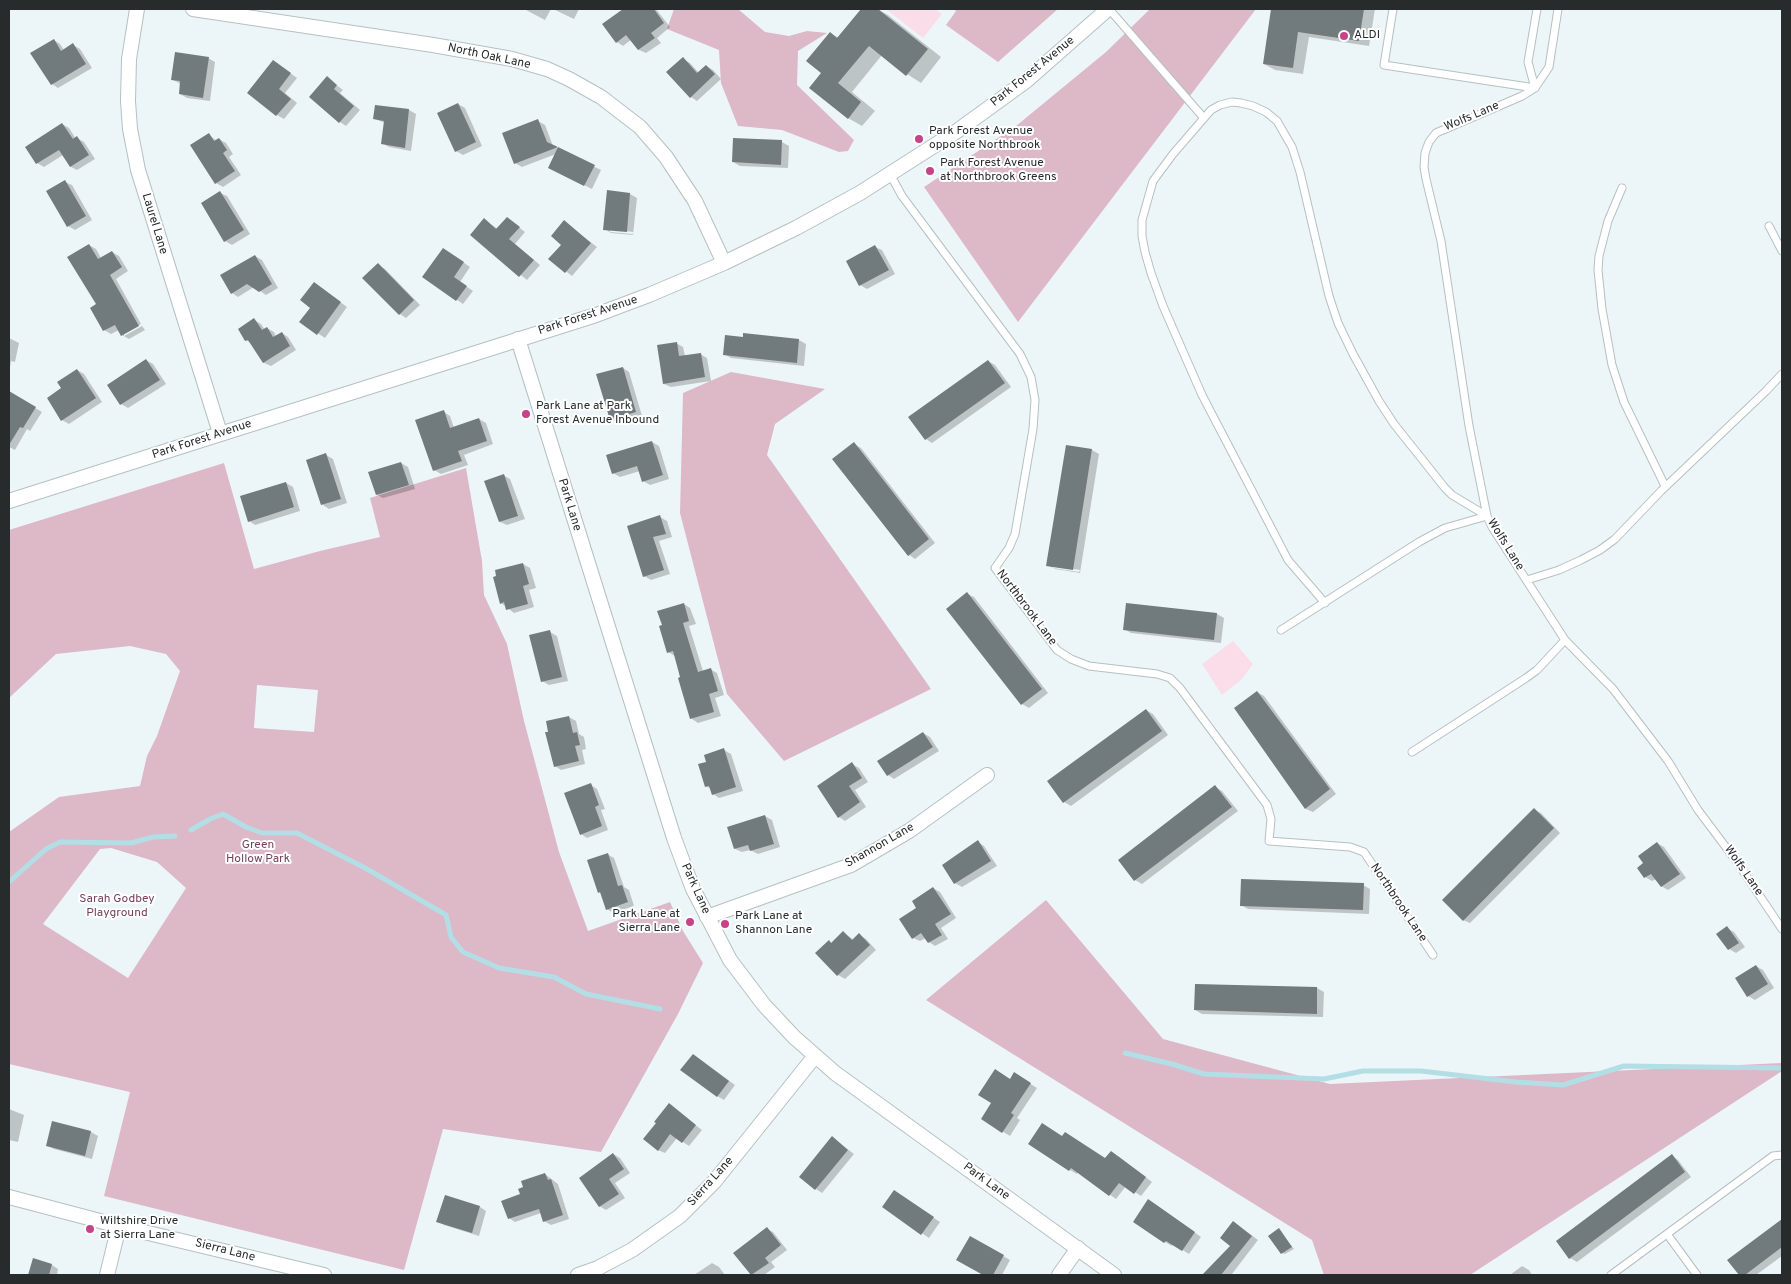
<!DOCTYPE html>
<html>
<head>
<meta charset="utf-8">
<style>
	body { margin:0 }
	#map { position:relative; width:1791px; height:1284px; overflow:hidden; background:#ecf6f8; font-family:Overpass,sans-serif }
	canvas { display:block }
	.frame { position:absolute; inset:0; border:10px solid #272b2c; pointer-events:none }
</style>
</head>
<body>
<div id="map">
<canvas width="1791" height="1284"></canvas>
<div class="frame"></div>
</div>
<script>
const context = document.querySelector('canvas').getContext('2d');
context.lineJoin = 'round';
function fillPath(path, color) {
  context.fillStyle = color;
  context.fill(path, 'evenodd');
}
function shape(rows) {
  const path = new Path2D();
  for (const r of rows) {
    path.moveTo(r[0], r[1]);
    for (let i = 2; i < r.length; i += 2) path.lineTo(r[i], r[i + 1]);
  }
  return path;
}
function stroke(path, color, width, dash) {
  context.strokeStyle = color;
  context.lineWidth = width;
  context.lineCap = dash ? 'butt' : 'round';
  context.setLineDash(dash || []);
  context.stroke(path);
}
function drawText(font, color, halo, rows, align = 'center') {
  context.font = font + ' Overpass,sans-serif';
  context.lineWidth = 4;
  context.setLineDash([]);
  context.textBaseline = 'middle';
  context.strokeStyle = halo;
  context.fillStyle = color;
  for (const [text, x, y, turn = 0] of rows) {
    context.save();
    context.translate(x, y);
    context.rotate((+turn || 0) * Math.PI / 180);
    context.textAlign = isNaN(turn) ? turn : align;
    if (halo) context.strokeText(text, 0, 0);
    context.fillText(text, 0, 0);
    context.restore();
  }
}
const green = shape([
	[886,9,935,9,942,14,923,38],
	[1233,641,1253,664,1241,680,1222,695,1202,664]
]);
const forest = shape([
	[674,9,738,9,765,32,789,36,807,31,827,33,798,51,797,85,854,140,848,151,839,152,782,130,738,126,721,83,719,50,667,29],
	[953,9,1058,9,998,62,946,25,956,11],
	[1150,9,1256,9,1018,322,924,187,1016,126,1106,52],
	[731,372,825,389,775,424,767,455,931,689,784,761,727,694,680,513,683,393],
	[224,463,254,569,320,551,380,537,370,498,466,468,482,561,484,595,507,644,524,721,559,852,588,931,670,902,683,931,703,963,678,1014,601,1152,443,1129,404,1270,104,1196,130,1092,9,1064,9,832,59,797,140,786,147,756,157,736,180,671,166,654,130,646,56,654,9,698,9,530],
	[257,685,318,690,314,732,254,728],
	[111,848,157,862,186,888,128,978,43,924,100,849],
	[1046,900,1163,1039,1330,1084,1782,1063,1782,1071,1470,1275,1324,1275,1312,1240,926,1000]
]);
const shadow = shape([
	[524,9,551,9,545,20],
	[553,9,579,9,574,19],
	[625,9,656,9,670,27,657,38,661,43,646,53,639,50,632,39,623,46,617,42,604,25],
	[863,9,877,9,888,15,941,57,921,83,907,74,882,55,852,92,875,111,862,126,848,118,823,73,830,33,839,38],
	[1273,9,1375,9,1369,46,1309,37,1303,74,1275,70,1264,64],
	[54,40,60,44,64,50,73,45,80,49,92,68,58,88,52,84],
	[208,58,215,62,210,101,187,98,180,94,181,84,173,80],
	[683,59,690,63,699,73,706,66,713,70,721,79,697,101,691,97],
	[274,61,297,78,285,93,297,103,284,119,277,115],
	[327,78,343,90,340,93,360,110,346,126,340,122],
	[458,104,465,108,482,146,463,155,456,151],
	[376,106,409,110,416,114,411,151,389,147,382,143,385,123,375,119],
	[538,121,545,125,553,146,601,170,592,189,556,171,556,154,522,167,515,163],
	[62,124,69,128,76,139,77,138,84,142,95,159,77,170,71,167,63,155,44,167,37,163,27,147],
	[209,135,217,141,219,139,226,143,233,154,229,157,241,175,223,187,216,183],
	[734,139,782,142,789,146,788,168,740,166,733,162],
	[65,182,72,185,92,220,75,230,68,226],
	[608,192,630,194,637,198,633,235,611,233,605,229],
	[610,229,633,232,633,234,610,232],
	[220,193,227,196,250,234,232,245,225,241,202,203],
	[507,218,525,232,515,244,540,265,527,280,471,235,484,220,498,229],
	[564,222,597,247,572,276,550,259,563,245],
	[89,245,96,249,101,258,112,252,119,256,128,271,116,279,141,324,124,333,124,336,142,326,145,330,129,339,122,335,119,330,111,334,104,330,98,305],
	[875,247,882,250,895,274,867,289,860,285],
	[450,253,470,267,460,282,473,291,463,304,424,277],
	[255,256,262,260,278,288,266,295,254,287,238,297,232,293],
	[378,265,385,269,420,305,406,318,400,314],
	[321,288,347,307,325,338,301,322,312,307],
	[254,320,261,324,265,330,267,328,274,332,276,337,282,333,288,337,296,350,271,366,264,363,252,344,246,340],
	[745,334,799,340,806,344,804,366,731,358,724,354,744,339],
	[9,338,19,343,15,362,11,361,9,374],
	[676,343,683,347,685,356,700,354,707,358,711,381,671,387,664,384],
	[146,360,153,364,166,384,128,408,121,404,108,385],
	[988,361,995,365,1011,387,932,443,926,439],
	[623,368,629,372,642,416,617,423,611,419],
	[77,370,84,374,102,402,69,424,62,420,63,389],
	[10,393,42,412,30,431,27,429,15,450,9,447],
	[444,412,450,416,454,428,479,419,486,423,493,444,464,455,468,465,441,474,434,470],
	[652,442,659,446,669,479,650,485,643,481,640,471,620,477,613,473],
	[854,444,861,448,935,543,915,559,909,555],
	[1067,446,1092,450,1099,454,1080,573,1055,569,1048,565],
	[1053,566,1080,570,1079,572,1053,568],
	[326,455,333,459,347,503,329,509,323,505,308,461],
	[401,463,408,467,415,489,383,498,377,495],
	[503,475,510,479,525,519,507,525,500,522],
	[286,483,293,487,300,511,255,525,249,521],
	[660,517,667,521,672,537,659,541,670,574,651,580,644,576,629,527],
	[523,564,530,568,536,588,529,590,534,607,514,613,501,603],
	[967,594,974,597,1048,693,1029,708,1022,704,947,609],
	[684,604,690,608,696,624,689,626,703,671,710,669,717,673,724,695,715,698,721,716,698,723,692,719,679,679,682,678,675,656,668,652],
	[1217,614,1224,618,1221,643,1131,633,1124,629],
	[550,632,557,636,568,681,549,685,542,681],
	[1257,692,1264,696,1336,794,1313,812,1306,809,1236,708],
	[1146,710,1153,714,1168,735,1071,806,1064,802],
	[569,717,576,721,579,734,584,737,586,749,582,750,585,764,561,770,555,766],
	[923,733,930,737,939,751,894,779,888,775],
	[724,750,731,754,743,791,719,798,713,794,711,789,706,786,708,763],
	[852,764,859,768,868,782,855,790,866,807,845,821,839,817],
	[591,785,597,789,605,809,601,810,608,830,587,838,581,834],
	[1215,787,1222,791,1238,811,1142,884,1135,880,1119,860],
	[1534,810,1541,813,1560,833,1470,923,1463,920],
	[765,816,772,820,780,847,758,854,750,850,742,852,735,849],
	[978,842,984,846,997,866,962,887,955,883],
	[1657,843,1664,847,1686,878,1668,890,1661,886,1656,879,1652,881,1645,877,1639,868,1645,864],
	[607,854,614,858,624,887,629,890,634,906,613,913,607,909,602,894,599,892],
	[1363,885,1370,889,1369,914,1248,909,1241,905],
	[933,888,940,892,956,918,941,928,948,939,935,946,929,942,926,938,920,941,913,938,918,908],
	[1727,928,1734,932,1745,947,1736,953,1729,949],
	[844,933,854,940,859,935,866,939,876,950,845,979,838,975,829,942,832,943],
	[1756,966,1763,970,1774,988,1755,1000,1748,996],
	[1196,985,1317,988,1324,992,1323,1017,1202,1014,1195,1010],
	[694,1055,735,1085,724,1100,717,1096],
	[1021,1078,1037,1088,1017,1118,1020,1120,1010,1136,982,1119,1011,1080],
	[669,1105,702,1130,689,1146,677,1138,665,1153,658,1150],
	[9,1109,24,1115,18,1142,9,1140],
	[53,1122,91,1132,98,1136,92,1159,54,1149,47,1145],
	[1063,1138,1105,1160,1118,1156,1152,1182,1141,1196,1126,1186,1116,1199,1078,1172,1077,1174,1070,1170,1030,1144],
	[838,1142,854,1154,822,1193,816,1189],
	[613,1154,620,1158,630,1173,615,1183,625,1198,606,1210,599,1206],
	[1672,1156,1678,1160,1691,1177,1577,1262,1570,1258],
	[545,1174,558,1184,569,1219,551,1225,544,1221,541,1213,515,1222,509,1218,522,1195],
	[900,1196,940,1222,929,1238,884,1207],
	[445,1197,480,1207,486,1211,479,1236,444,1225,438,1221],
	[1155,1204,1201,1237,1189,1254,1173,1244,1172,1246,1165,1242,1134,1221],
	[1782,1221,1782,1256,1756,1275,1740,1275,1729,1260],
	[1234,1222,1258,1240,1232,1274,1233,1275,1204,1275,1232,1245],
	[767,1229,773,1232,787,1250,771,1262,775,1267,764,1275,752,1275,735,1253],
	[1279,1230,1294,1249,1285,1254,1282,1253],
	[971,1237,1010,1260,1002,1275,986,1275,958,1259],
	[33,1260,52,1265,58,1269,57,1275,29,1275],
	[712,1263,719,1267,725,1275,694,1275],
	[1522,1266,1529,1270,1532,1275,1510,1275]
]);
const stream = shape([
	[191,830,210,819,223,814,246,827,262,833,297,833,367,869,446,915,451,937,463,952,499,968,554,977,586,994,660,1009],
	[9,882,46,849,60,842,131,843,153,837,175,836],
	[1125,1053,1172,1064,1204,1074,1324,1079,1363,1071,1421,1071,1516,1082,1563,1085,1624,1066,1782,1068]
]);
const building = shape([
	[623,9,654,9,664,23,651,33,655,38,638,50,626,35,616,43,602,24],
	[861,9,878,9,928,49,906,76,869,46,838,83,861,102,848,119,809,88,821,73,806,61,830,32,837,38],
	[1271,9,1364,9,1359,41,1298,32,1293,68,1263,64],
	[54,39,61,51,73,43,86,64,51,85,30,53],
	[175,52,209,57,203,98,179,94,180,81,171,80],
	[683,57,697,73,706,65,715,74,690,98,666,72],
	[273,60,291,73,279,89,291,99,276,116,247,93],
	[327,76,337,85,334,89,354,106,339,123,309,97],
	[458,103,476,142,455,152,437,113],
	[375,105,409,109,405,148,381,144,384,121,373,119],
	[538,119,547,142,558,147,514,164,502,133],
	[62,123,73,139,77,136,89,155,70,167,59,150,36,164,25,147],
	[209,133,214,141,219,138,227,150,223,153,235,171,215,184,190,145],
	[733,138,782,140,781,165,732,162],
	[558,147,595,165,584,186,548,168],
	[65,180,86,216,67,227,46,191],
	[607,190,630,193,627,232,603,230],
	[220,191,244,230,224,242,201,203],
	[507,217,520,227,509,239,534,260,519,277,470,235,484,218,496,229],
	[564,220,591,243,565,273,548,259,561,245,551,236],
	[89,244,98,259,112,251,122,267,110,275,139,326,121,336,115,325,103,331,90,308,96,304,67,257],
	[875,245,889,270,859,286,846,261],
	[443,248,464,262,454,277,467,286,456,301,422,277],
	[255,255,272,284,259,292,247,284,231,294,220,275],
	[378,263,414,300,399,315,362,278],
	[314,282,341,302,317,335,299,322,310,308,300,300],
	[254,318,262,330,267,327,273,337,282,332,290,346,263,363,248,340,245,341,238,329],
	[743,333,799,339,797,363,723,355,725,335,743,337],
	[677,342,679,356,701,353,705,377,663,384,657,345],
	[146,359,160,380,120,405,107,385],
	[988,360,1005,383,925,440,908,417],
	[623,367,636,412,610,420,596,374],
	[77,369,96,398,61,421,47,398,61,388,57,382],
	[9,391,36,407,23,428,20,427,9,445],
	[444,410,450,428,479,418,487,441,458,451,462,461,433,471,415,420],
	[652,441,663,475,642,482,637,466,612,474,606,455],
	[854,442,929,539,908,556,832,459],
	[1066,445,1092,449,1073,570,1046,566],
	[326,453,341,499,321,505,306,460],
	[401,462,409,485,376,495,368,472],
	[504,474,518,516,499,522,484,481],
	[286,482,294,507,248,522,240,496],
	[660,515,666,534,653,537,664,570,643,577,627,526],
	[523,563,529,584,523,586,528,604,506,610,504,602,500,604,493,577,496,576,495,570],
	[967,592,1042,689,1021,705,946,609],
	[684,603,689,621,683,623,698,672,711,668,718,691,709,694,714,712,690,719,678,678,680,677,673,651,667,653,659,626,662,625,657,611],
	[1126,603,1217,613,1214,640,1123,630],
	[550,630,562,677,541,682,529,635],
	[1257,691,1330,789,1305,809,1234,708],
	[1146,709,1162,731,1063,803,1047,781],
	[569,716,573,733,577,732,580,745,575,746,579,761,554,767,545,732,548,732,546,721],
	[923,732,933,747,887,776,877,761],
	[724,748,736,787,712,795,709,786,705,787,698,764,706,762,704,755],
	[852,762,862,778,849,786,860,802,838,818,817,786],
	[591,783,599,805,595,807,602,826,580,835,564,793],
	[1215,785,1232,807,1134,881,1118,860],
	[1534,808,1554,828,1463,921,1442,900],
	[765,815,774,844,750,851,748,845,734,849,727,827],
	[978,840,991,861,954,884,942,865],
	[1657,842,1680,874,1661,887,1651,874,1644,878,1637,868,1643,863,1638,856],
	[608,853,618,886,622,885,628,902,606,910,600,892,598,893,587,860],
	[1241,879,1364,883,1363,910,1240,906],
	[933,887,951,914,935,924,942,935,928,943,921,933,912,939,899,919,916,908,912,901],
	[1727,926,1739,943,1728,950,1716,934],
	[843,931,852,940,859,933,870,945,837,976,815,953,829,940,831,943],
	[1756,965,1768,984,1747,997,1735,978],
	[1195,984,1317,987,1317,1014,1194,1010],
	[693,1054,729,1081,717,1097,680,1070],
	[995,1069,1010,1079,1014,1072,1031,1083,1011,1113,1014,1115,1002,1133,981,1119,991,1103,978,1095],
	[669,1103,696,1125,682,1143,670,1134,658,1151,643,1139,656,1123,654,1122],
	[52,1121,91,1131,85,1156,46,1146],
	[1042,1123,1062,1136,1065,1132,1105,1158,1111,1151,1146,1177,1134,1194,1119,1183,1109,1196,1071,1168,1069,1171,1028,1144],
	[832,1136,848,1150,815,1190,799,1177],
	[613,1153,624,1169,609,1179,619,1194,599,1207,579,1178],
	[1672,1154,1685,1172,1569,1259,1556,1241],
	[545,1173,548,1180,551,1179,563,1215,543,1222,539,1209,508,1219,501,1201,520,1194,518,1189,523,1187,521,1181],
	[894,1190,934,1217,921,1235,882,1207],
	[445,1195,480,1206,472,1233,436,1222],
	[1148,1199,1195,1232,1182,1251,1166,1241,1164,1243,1133,1222],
	[1782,1219,1782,1247,1745,1275,1739,1275,1727,1260],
	[1233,1221,1252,1236,1221,1275,1202,1275,1230,1246,1220,1238],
	[767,1227,781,1245,765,1258,769,1263,751,1275,733,1253],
	[1279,1228,1292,1247,1281,1254,1268,1236],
	[970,1236,1004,1255,993,1275,983,1275,956,1260],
	[33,1258,52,1264,49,1275,28,1275]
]);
const lane = shape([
	[1109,9,1203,117],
	[1393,9,1384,65,1535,88],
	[1558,9,1549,67,1535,88,1522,96,1436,133,1429,142,1425,153,1424,167,1426,179,1441,241,1469,426,1487,516,1492,527,1565,640,1613,689,1668,761,1698,810,1737,862,1782,929],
	[1535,88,1528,62,1537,9],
	[890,174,902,196,1020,354,1031,377,1035,400,1033,429,1015,534,1009,548,995,568,1057,650,1071,659,1089,666,1157,674,1170,678,1180,688,1267,805,1271,819,1269,841,1350,847,1364,852,1433,955],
	[1622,188,1608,221,1599,256,1598,270,1602,309,1612,365,1624,402,1665,486],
	[1769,226,1782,251],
	[1527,580,1559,570,1581,560,1600,550,1615,539,1661,491,1766,391,1782,374],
	[1325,603,1288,560,1202,395,1163,306,1151,273,1145,252,1142,236,1142,220,1153,181,1173,154,1211,110,1220,105,1232,102,1241,103,1253,106,1266,112,1277,121,1292,147,1300,172,1329,296,1338,323,1353,354,1379,401,1394,424,1445,488,1452,495,1487,516],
	[1281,630,1419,542,1445,528,1487,516],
	[1412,752,1526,678,1537,670,1565,640],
	[1667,1234,1697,1275],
	[1611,1275,1773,1156,1782,1155]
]);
const street = shape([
	[137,9,129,59,128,101,130,129,138,170,220,433],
	[193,9,433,45,512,59,547,69,569,79,601,97,640,127,666,157,695,201,724,263],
	[518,339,674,838,693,889,730,960,764,1005,794,1037,835,1073,1114,1275],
	[9,501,596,315,649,295,724,263,796,228,860,193,957,131,1026,81,1108,9],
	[707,917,851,865,909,831,987,775],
	[9,1197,119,1226,324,1275],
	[107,1275,119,1226],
	[578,1275,598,1268,632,1250,680,1216,714,1182,815,1056],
	[1059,1275,1078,1248]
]);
const markers = [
	[1344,36,5,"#c74286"],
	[919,139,5,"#c74286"],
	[930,171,5,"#c74286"],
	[526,414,5,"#c74286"],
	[690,922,5,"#c74286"],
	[725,924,5,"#c74286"],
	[90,1229,5,"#c74286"]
];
const poiNames = [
	["ALDI",1354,36],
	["Park Forest Avenue",929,132],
	["opposite Northbrook",929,146],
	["Park Forest Avenue",940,164],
	["at Northbrook Greens",940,178],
	["Park Lane at Park",536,407],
	["Forest Avenue Inbound",536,421],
	["Park Lane at",680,915,"right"],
	["Sierra Lane",680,929,"right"],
	["Park Lane at",735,917],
	["Shannon Lane",735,931],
	["Wiltshire Drive",100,1222],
	["at Sierra Lane",100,1236]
];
const streetNames = [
	["North Oak Lane",489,57,12],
	["Park Forest Avenue",1033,72,-39],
	["Wolfs Lane",1472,117,-23],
	["Laurel Lane",154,224,73],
	["Park Forest Avenue",588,316,-18],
	["Park Forest Avenue",202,440,-18],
	["Park Lane",569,505,73],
	["Wolfs Lane",1505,545,58],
	["Northbrook Lane",1026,608,53],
	["Shannon Lane",880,846,-30],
	["Wolfs Lane",1743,871,55],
	["Park Lane",695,889,66],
	["Northbrook Lane",1398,903,56],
	["Sierra Lane",711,1182,-48],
	["Park Lane",986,1182,36],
	["Sierra Lane",225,1251,14]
];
const parkNames = [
	["Green",258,846],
	["Hollow Park",258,860],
	["Sarah Godbey",117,900],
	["Playground",117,914]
];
fillPath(green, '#fadde8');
fillPath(forest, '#ddb8c7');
fillPath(shadow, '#0003');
stroke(stream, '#b3dee5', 5);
fillPath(building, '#717a7c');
stroke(lane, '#b6c0c2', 9);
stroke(street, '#b6c0c2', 16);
stroke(lane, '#fff', 7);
stroke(street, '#fff', 14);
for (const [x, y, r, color] of markers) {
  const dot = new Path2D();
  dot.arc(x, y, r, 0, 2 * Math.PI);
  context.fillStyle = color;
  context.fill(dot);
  stroke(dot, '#fff', 2);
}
drawText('12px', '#272b2c', '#fff', poiNames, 'left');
drawText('12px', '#272b2c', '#fff', streetNames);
drawText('12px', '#754259', '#fff', parkNames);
</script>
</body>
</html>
